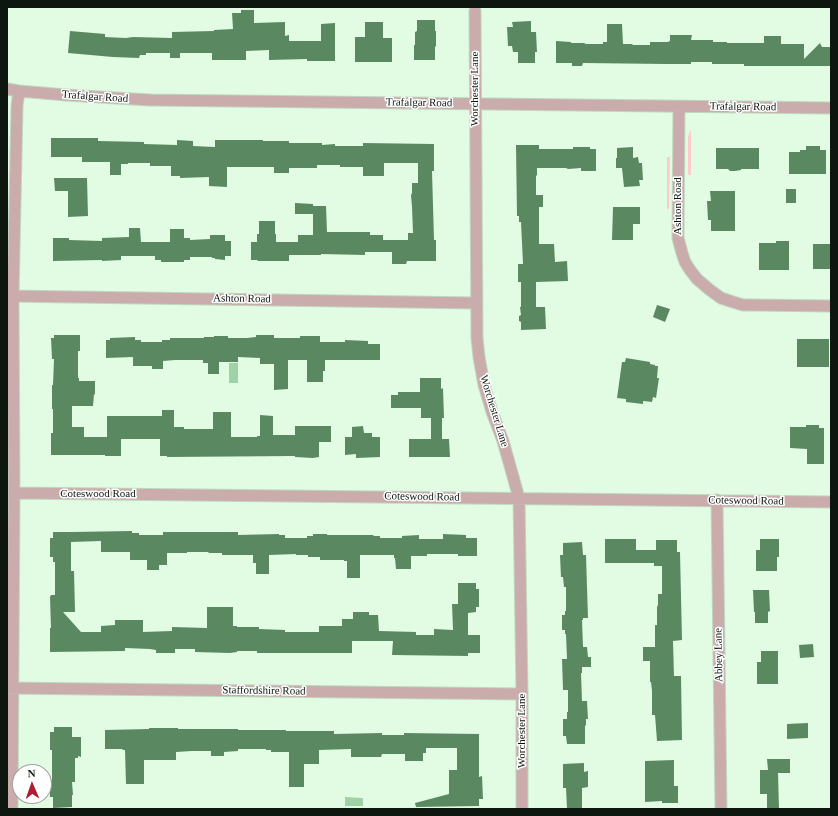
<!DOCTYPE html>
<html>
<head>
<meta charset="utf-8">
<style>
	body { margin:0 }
	#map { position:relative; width:838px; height:816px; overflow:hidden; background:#e1fce3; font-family:Georgia,serif }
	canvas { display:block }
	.frame { position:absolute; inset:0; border:8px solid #0d170f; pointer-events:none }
	.north { position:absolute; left:12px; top:764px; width:40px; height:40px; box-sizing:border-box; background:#fff; border:1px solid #9ea29f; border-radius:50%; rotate:358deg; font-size:11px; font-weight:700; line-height:16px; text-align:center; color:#0d170f }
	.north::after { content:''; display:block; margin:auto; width:14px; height:18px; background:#b01c36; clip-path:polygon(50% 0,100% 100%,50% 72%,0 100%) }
</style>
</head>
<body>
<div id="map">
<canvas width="838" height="816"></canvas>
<div class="frame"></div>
<div class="north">N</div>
</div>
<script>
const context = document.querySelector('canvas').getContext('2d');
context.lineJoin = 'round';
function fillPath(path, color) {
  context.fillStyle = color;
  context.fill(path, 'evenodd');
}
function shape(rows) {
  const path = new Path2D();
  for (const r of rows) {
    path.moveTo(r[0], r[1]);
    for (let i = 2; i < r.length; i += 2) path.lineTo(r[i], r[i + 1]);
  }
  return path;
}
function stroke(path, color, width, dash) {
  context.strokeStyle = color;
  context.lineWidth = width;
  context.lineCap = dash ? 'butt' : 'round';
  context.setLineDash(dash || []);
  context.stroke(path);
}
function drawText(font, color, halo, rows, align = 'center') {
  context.font = font + ' Georgia,serif';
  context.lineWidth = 3;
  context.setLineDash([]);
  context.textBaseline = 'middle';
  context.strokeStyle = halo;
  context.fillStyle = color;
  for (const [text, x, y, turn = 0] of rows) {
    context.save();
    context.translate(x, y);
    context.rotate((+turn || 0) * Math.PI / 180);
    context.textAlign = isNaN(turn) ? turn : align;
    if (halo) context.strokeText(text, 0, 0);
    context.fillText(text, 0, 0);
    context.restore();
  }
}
const green = shape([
	[691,129,691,175,688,175,688,137],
	[667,157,670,157,669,209,667,209]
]);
const water = shape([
	[229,363,238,363,238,383,229,383],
	[345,797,363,798,363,806,345,806]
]);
const building = shape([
	[241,10,254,10,254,23,285,22,285,36,289,35,289,41,321,41,321,24,335,23,335,61,307,61,307,59,269,60,269,50,246,51,246,60,212,60,212,53,180,53,180,58,170,58,170,53,146,53,146,55,140,55,139,58,113,57,68,53,70,31,105,34,105,37,126,38,133,37,172,38,172,32,214,31,214,30,233,29,232,13,241,13],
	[417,20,435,20,435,31,436,31,436,46,435,47,435,60,414,60,414,45,415,45,415,32,417,31],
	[531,21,531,32,536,32,537,52,535,52,535,63,518,63,518,52,513,52,512,46,508,46,507,27,513,27,512,22],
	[365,22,383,22,383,38,392,38,392,62,355,62,355,37,365,37],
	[607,24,622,24,623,44,632,44,633,45,650,45,650,42,668,42,670,41,670,35,692,35,691,40,713,40,713,42,727,42,727,43,764,43,764,36,781,36,781,44,804,44,804,59,820,43,822,47,831,47,831,66,744,66,744,64,712,64,712,62,691,62,691,64,666,64,583,63,582,66,572,66,572,63,556,63,556,41,571,42,571,43,584,43,586,44,603,44,603,42,607,42],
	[51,138,98,138,98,141,144,142,144,144,177,145,177,140,193,141,193,146,215,147,215,140,263,140,263,141,289,141,289,143,322,143,322,145,335,144,335,146,363,146,363,143,434,144,434,171,432,171,434,240,436,240,436,261,407,261,406,264,392,264,392,252,365,252,365,255,321,254,321,255,289,255,289,261,257,261,258,260,251,260,251,242,257,242,257,234,259,234,259,221,275,221,275,234,276,234,276,242,298,242,298,235,313,235,313,206,326,206,327,232,370,232,370,235,383,235,383,240,408,240,408,233,413,233,412,207,411,195,412,193,412,183,418,183,418,163,384,163,384,176,363,176,363,167,340,167,340,165,317,165,317,168,289,168,289,173,274,173,274,167,227,167,227,187,209,186,209,177,180,178,180,176,171,176,171,166,150,166,150,163,128,163,128,164,121,164,121,175,110,175,110,162,82,162,82,157,51,157],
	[516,145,539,145,539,149,573,149,573,147,590,147,590,149,596,149,596,171,581,171,581,168,568,169,566,168,537,168,537,175,536,176,536,195,543,195,543,207,539,207,539,244,554,244,555,262,567,261,568,281,536,282,536,307,545,307,546,329,521,330,521,322,519,321,519,316,521,315,520,307,521,307,521,282,518,282,518,264,523,264,521,222,519,222,519,216,517,216],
	[806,146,820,146,820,150,826,150,826,174,789,174,789,152,800,152,800,150,806,150],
	[633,147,633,158,638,157,639,163,642,163,643,180,639,180,640,186,624,187,622,168,616,168,616,158,617,158,617,148],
	[716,148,759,148,759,169,741,169,741,170,735,171,730,171,728,169,716,169],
	[54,178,87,178,88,216,68,217,68,191,55,191],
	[786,189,796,189,796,203,786,203],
	[710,191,735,191,735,231,711,231,711,220,708,220,707,201,711,201],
	[295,203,313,204,313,214,295,214],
	[613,207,640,207,640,224,633,224,633,240,612,240],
	[129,228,140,228,141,242,170,242,170,229,184,229,184,238,190,238,190,240,210,239,210,235,225,235,225,241,231,241,231,256,225,256,225,260,215,259,215,258,212,258,212,257,190,257,190,260,184,260,184,262,161,262,161,260,155,260,155,256,121,256,121,260,102,261,102,260,53,261,53,238,69,238,69,240,102,241,102,238,129,237],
	[776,241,789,241,789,270,759,270,759,243,776,243],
	[813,244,831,244,831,269,813,269],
	[657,305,670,309,665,322,653,317],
	[54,335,80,335,80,351,78,351,78,378,79,378,79,381,95,381,95,395,94,394,93,406,72,406,72,427,84,427,84,437,107,437,107,416,162,416,162,410,174,410,174,427,184,427,184,429,213,429,213,412,231,412,231,437,257,437,257,436,260,436,260,415,273,416,273,435,295,435,295,426,331,426,331,442,319,442,319,457,313,458,295,457,295,456,167,457,167,456,160,456,160,439,121,439,121,456,105,456,105,455,51,455,51,433,53,433,53,409,52,409,52,385,53,385,54,359,52,359,51,338,54,338],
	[256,335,274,335,274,338,300,338,300,336,320,336,320,342,345,342,345,340,368,341,368,344,380,344,380,360,325,360,325,371,323,371,323,382,307,382,307,360,288,360,288,389,274,390,274,364,260,364,260,358,238,357,238,362,219,362,219,374,208,374,208,363,203,363,203,360,175,360,163,361,163,369,152,369,152,366,133,366,133,357,106,358,106,340,110,340,110,338,135,337,135,340,141,340,141,342,162,342,162,340,170,340,170,338,204,338,204,337,214,337,214,336,228,336,228,338,247,338,256,337],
	[797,339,829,339,829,367,797,367],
	[626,358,650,362,650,364,655,365,655,366,658,366,657,378,659,378,656,398,653,397,652,402,643,401,643,404,626,402,626,399,617,398,622,362,625,362],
	[420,378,441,378,441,389,443,388,444,418,442,418,442,439,449,439,450,457,409,457,409,439,431,439,431,418,421,418,421,408,391,408,391,395,398,395,398,392,420,392],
	[806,425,819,425,819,428,824,428,824,464,807,464,807,449,790,448,790,427,806,427],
	[363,426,364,433,372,433,372,437,380,437,380,457,356,458,356,454,345,455,345,437,352,437,352,427],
	[132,531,132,533,139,533,139,535,163,535,163,532,238,532,238,535,279,534,279,535,285,535,285,538,307,538,307,536,313,536,313,534,327,534,327,535,374,535,373,536,380,536,380,538,402,538,402,536,419,535,419,539,443,539,443,534,466,535,466,538,477,538,477,556,458,556,458,554,427,554,427,556,411,556,411,569,396,569,395,558,394,558,394,555,360,555,360,578,347,578,347,561,344,561,344,560,320,560,320,557,308,557,308,555,296,555,296,554,269,555,269,574,256,574,256,563,253,563,253,555,222,555,222,553,209,553,208,552,187,552,187,553,167,553,167,565,159,565,159,570,147,570,147,560,130,560,130,552,101,552,101,541,71,542,71,532],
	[53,532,71,532,71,571,74,571,75,612,63,612,81,632,101,632,101,626,115,625,115,620,143,620,143,632,172,631,172,627,207,628,207,607,233,607,233,626,237,626,237,627,259,627,259,629,285,630,285,632,319,632,319,626,342,626,342,619,353,619,353,612,369,612,369,615,378,615,379,631,416,632,416,635,434,635,434,629,453,630,452,604,458,604,458,583,476,583,476,589,479,589,479,607,476,607,476,612,468,613,468,635,480,635,480,653,468,653,468,656,392,655,393,641,352,641,352,653,257,653,257,651,237,651,237,652,230,653,195,652,195,649,175,649,175,653,156,653,156,650,150,649,125,648,125,651,50,652,50,628,51,628,50,597,51,595,55,595,55,562,53,562,53,557,50,557,50,538,53,538],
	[605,539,636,539,636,550,656,550,656,540,677,540,677,552,680,552,682,640,673,641,674,676,681,676,682,740,657,741,655,715,652,715,652,691,651,682,650,682,650,661,643,661,643,647,655,647,655,625,657,625,657,607,658,605,658,594,662,594,662,566,654,566,654,563,605,563],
	[760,539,779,539,779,557,777,557,777,571,756,571,756,550,760,550],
	[582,542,583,555,586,555,588,618,583,618,583,620,582,620,583,647,587,647,588,657,591,657,591,667,582,667,582,673,581,673,582,701,587,701,588,719,586,719,586,725,585,726,585,744,567,744,566,736,563,736,563,719,567,719,567,712,568,712,568,690,563,690,562,659,567,659,566,634,565,634,565,630,562,630,562,615,565,615,565,611,566,611,566,587,564,587,563,577,561,577,560,555,563,555,563,543],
	[753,590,769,590,770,611,768,612,768,623,755,623,755,612,754,612],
	[813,644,814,657,800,658,799,645],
	[761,651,778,651,778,684,757,684,757,662,761,662],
	[808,723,808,738,787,739,787,724],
	[54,727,72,727,72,737,81,737,81,757,78,756,78,758,75,758,75,782,72,782,73,795,72,795,72,807,53,808,53,797,50,797,50,780,52,780,52,750,50,750,50,732,54,732],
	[149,728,178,728,178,729,238,729,238,730,286,730,286,731,334,731,334,734,382,733,382,735,404,735,404,733,479,734,479,777,482,776,483,799,479,799,479,806,416,807,415,803,449,794,449,770,457,770,457,748,426,748,426,753,423,753,423,761,405,761,405,754,382,754,381,757,351,757,351,749,319,750,319,764,304,764,304,787,289,787,289,752,271,752,271,750,266,750,266,749,238,749,238,751,224,752,224,756,211,756,211,751,192,751,176,752,176,760,144,760,144,784,126,784,125,750,122,750,123,749,105,749,105,730,149,729],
	[767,759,790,759,790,773,778,773,779,809,767,809,767,794,760,794,760,770,768,770],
	[674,760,674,786,678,786,678,803,662,803,662,801,645,802,645,761],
	[584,763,584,772,588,771,588,787,582,788,582,809,567,809,566,788,563,788,563,764]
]);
const street = shape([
	[475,11,477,338,479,357,484,385,492,412,503,441,519,498,522,694,522,809],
	[7,89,19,91,66,95,150,100,831,108],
	[679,107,678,238,682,253,685,262,690,270,697,279,710,290,721,298,733,302,743,305,752,305,831,306],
	[8,296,476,303],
	[14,493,831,502],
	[717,500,721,809],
	[7,688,522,694],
	[12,809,14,493,13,296,17,106,19,91]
]);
const streetNames = [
	["Worchester Lane",475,89,-90],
	["Trafalgar Road",95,97,4],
	["Trafalgar Road",419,103,1],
	["Trafalgar Road",743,107,1],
	["Ashton Road",678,206,-90],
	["Ashton Road",242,299,1],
	["Worchester Lane",494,411,73],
	["Coteswood Road",98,494],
	["Coteswood Road",422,497,1],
	["Coteswood Road",746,501,1],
	["Abbey Lane",719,655,-91],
	["Staffordshire Road",264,691,1],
	["Worchester Lane",522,731,-90]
];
fillPath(green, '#fecbcb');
fillPath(water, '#9fd2a6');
fillPath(building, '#5a8961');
stroke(street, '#bfd7c1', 13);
stroke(street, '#cbacac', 11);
drawText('11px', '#0d170f', '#fff', streetNames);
</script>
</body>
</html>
